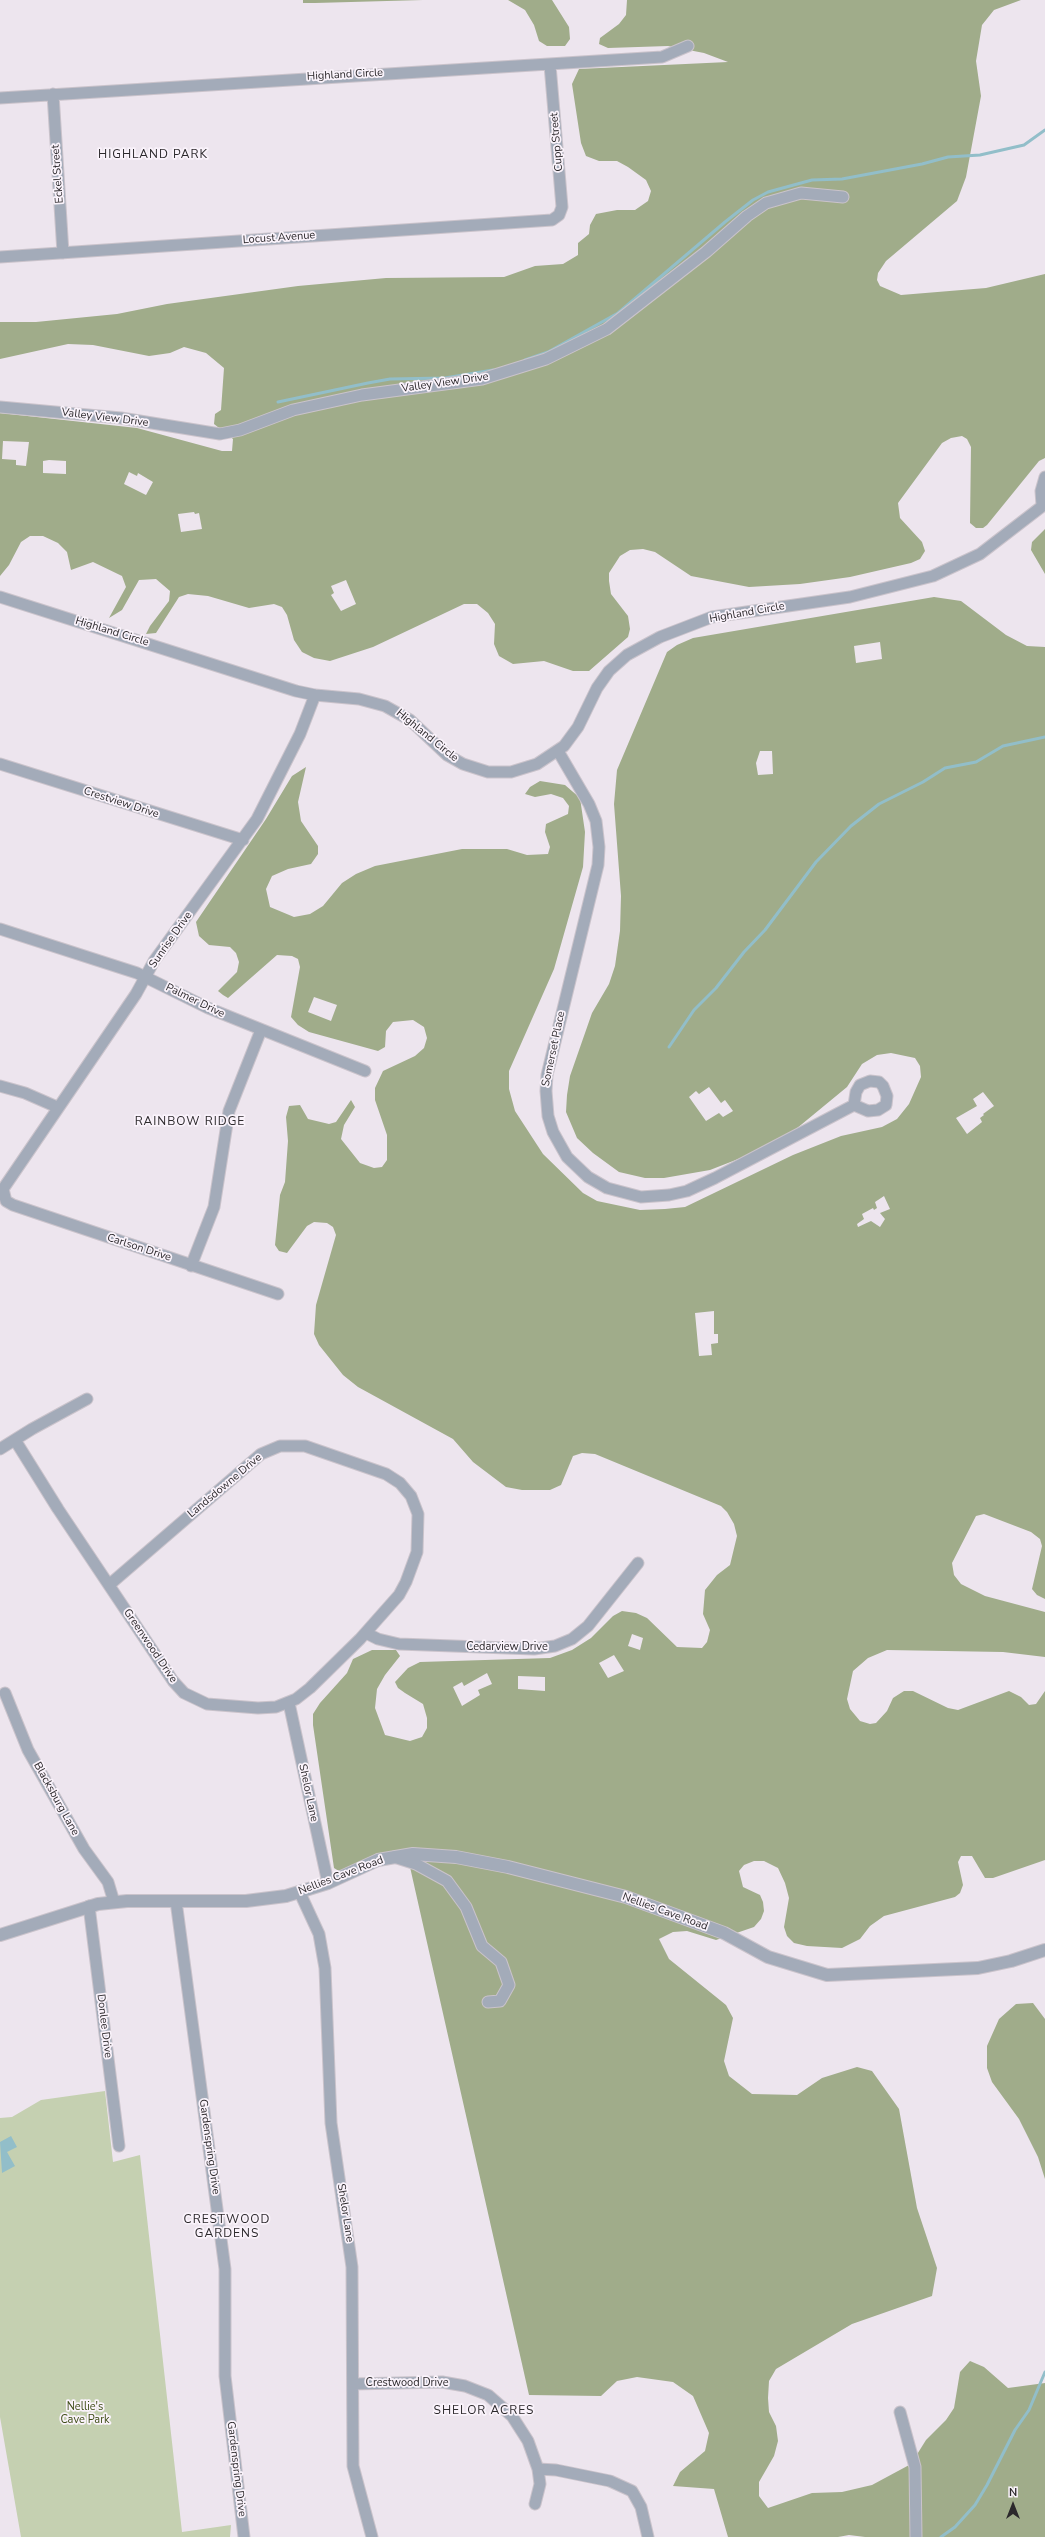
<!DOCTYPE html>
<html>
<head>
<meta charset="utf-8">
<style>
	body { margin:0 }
	#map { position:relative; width:1045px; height:2537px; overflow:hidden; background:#ede5ee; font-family:"Nunito Sans",sans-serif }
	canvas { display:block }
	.north { position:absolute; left:993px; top:2485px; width:40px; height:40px; -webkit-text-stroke:3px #faf3fb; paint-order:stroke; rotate:0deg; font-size:11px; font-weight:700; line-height:16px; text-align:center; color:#2c292c }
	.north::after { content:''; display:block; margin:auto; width:14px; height:18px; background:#2c292c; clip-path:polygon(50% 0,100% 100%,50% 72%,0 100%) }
</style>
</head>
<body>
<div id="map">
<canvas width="1045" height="2537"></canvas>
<div class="north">N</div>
</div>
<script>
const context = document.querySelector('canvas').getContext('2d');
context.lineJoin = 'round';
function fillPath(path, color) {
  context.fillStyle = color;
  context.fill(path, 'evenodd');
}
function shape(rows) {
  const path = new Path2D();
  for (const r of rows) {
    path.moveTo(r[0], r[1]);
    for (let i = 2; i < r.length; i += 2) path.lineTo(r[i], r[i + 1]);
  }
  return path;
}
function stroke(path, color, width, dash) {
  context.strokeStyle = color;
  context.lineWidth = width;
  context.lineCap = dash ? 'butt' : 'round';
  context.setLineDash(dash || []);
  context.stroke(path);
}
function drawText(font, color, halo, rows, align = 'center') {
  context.font = font + ' "Nunito Sans",sans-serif';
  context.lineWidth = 3.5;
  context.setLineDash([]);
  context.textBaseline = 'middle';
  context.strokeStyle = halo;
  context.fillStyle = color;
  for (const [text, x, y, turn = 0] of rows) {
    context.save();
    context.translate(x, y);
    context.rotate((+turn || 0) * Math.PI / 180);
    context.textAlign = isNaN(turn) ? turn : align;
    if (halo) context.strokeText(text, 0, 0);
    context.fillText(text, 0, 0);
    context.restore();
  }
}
const green = shape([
	[105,2091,113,2162,140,2155,182,2532,231,2525,230,2537,21,2537,0,2417,0,2118,12,2117,41,2100]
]);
const forest = shape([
	[303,0,423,0,315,3,303,3],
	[508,0,552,0,569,27,570,39,565,46,547,46,539,41,534,25,525,10],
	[627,0,1021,0,994,10,982,25,976,61,981,96,966,177,957,201,886,261,878,273,877,280,880,286,901,295,986,288,1045,274,1045,458,1039,461,987,525,983,528,976,528,970,523,971,447,967,439,962,436,951,438,942,443,898,503,900,518,922,542,925,551,920,559,911,563,850,577,800,584,749,587,691,576,655,552,643,549,630,550,620,556,609,573,609,581,611,594,628,616,630,629,628,637,589,671,573,671,544,661,513,664,499,656,494,644,495,624,488,613,477,604,464,604,373,647,330,661,314,658,302,652,294,640,287,615,282,607,274,604,249,608,208,596,188,594,179,597,156,633,146,634,150,626,169,601,170,591,156,579,139,580,122,610,109,618,126,587,122,576,93,562,71,570,67,552,58,543,43,536,30,536,21,542,9,565,0,576,0,413,137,428,222,451,232,451,233,439,214,424,215,414,221,410,224,368,206,353,184,347,170,353,149,356,93,345,68,344,0,359,0,322,36,322,117,314,167,304,298,286,386,278,504,277,535,266,563,264,578,255,578,243,589,234,590,225,596,214,617,210,635,210,648,201,651,191,646,180,628,167,617,161,599,161,586,156,581,143,572,84,579,69,728,62,704,53,668,46,608,48,599,44,600,38,619,24,626,15],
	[3,441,29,442,26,466,16,465,16,460,2,459],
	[49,460,66,461,66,474,43,473,43,461],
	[129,472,137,476,138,473,153,482,146,495,124,484],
	[194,512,195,514,199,513,202,529,181,532,178,514],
	[346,580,356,604,341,611,331,595,334,593,331,586],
	[1045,529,1045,574,1031,550,1032,542],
	[934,597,961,601,1006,635,1027,646,1045,647,1045,1599,1037,1595,1032,1589,1042,1546,1040,1539,1031,1532,984,1514,976,1516,952,1563,954,1575,961,1584,985,1596,1045,1612,1045,1657,1003,1652,887,1650,868,1658,853,1671,847,1699,850,1709,860,1721,870,1724,876,1723,887,1711,893,1698,904,1691,913,1691,948,1708,958,1710,1009,1691,1021,1697,1029,1705,1036,1704,1045,1691,1045,1860,993,1878,985,1878,972,1856,961,1856,958,1862,963,1885,960,1893,955,1897,884,1916,870,1926,860,1939,842,1948,807,1946,794,1943,787,1936,784,1927,789,1898,785,1883,778,1868,764,1861,754,1861,744,1865,739,1871,743,1887,760,1895,763,1902,764,1911,761,1919,754,1927,716,1940,687,1931,673,1932,659,1939,669,1959,726,2005,733,2018,724,2061,729,2076,752,2094,797,2095,822,2078,857,2067,872,2071,899,2109,917,2208,937,2268,932,2296,852,2324,776,2369,769,2381,768,2398,769,2412,776,2426,778,2441,774,2456,759,2482,759,2496,768,2508,812,2493,842,2492,872,2485,911,2464,926,2440,946,2420,954,2408,960,2372,970,2361,984,2367,1008,2388,1045,2383,1045,2537,865,2537,849,2535,838,2537,728,2537,714,2489,673,2486,680,2472,705,2451,709,2433,693,2396,673,2382,637,2377,617,2381,601,2396,529,2395,410,1867,402,1864,386,1863,350,1878,334,1868,313,1725,313,1714,320,1703,347,1673,353,1659,372,1650,396,1650,400,1656,385,1675,377,1689,375,1708,385,1735,410,1741,422,1737,427,1728,427,1718,423,1704,405,1693,398,1688,395,1682,408,1668,420,1662,550,1658,572,1650,591,1638,613,1616,622,1611,636,1613,647,1618,677,1647,702,1648,707,1642,710,1630,703,1614,705,1590,717,1575,730,1565,737,1536,734,1524,727,1512,721,1506,595,1454,582,1453,573,1456,561,1485,550,1490,522,1490,506,1487,473,1462,453,1439,358,1387,343,1375,319,1345,314,1334,316,1305,336,1235,333,1227,327,1223,314,1222,307,1226,287,1253,279,1251,275,1245,280,1195,285,1182,288,1141,286,1117,289,1106,300,1105,308,1119,329,1124,336,1122,351,1100,355,1107,344,1125,341,1139,360,1163,374,1168,382,1167,387,1160,387,1135,375,1100,375,1088,383,1071,415,1056,424,1048,427,1038,424,1027,413,1020,393,1022,386,1031,385,1047,378,1051,309,1032,298,1025,291,1017,300,967,298,959,292,956,277,955,228,998,223,995,218,991,237,972,239,962,236,953,230,947,209,945,199,936,196,922,266,819,292,776,306,767,298,802,301,821,318,846,318,854,311,864,288,869,272,876,266,889,270,907,294,917,310,914,323,906,342,883,356,874,375,866,462,849,507,849,527,855,548,854,550,847,545,832,546,824,568,814,569,806,563,798,551,794,535,797,525,794,530,787,540,781,565,785,580,798,585,832,583,867,554,969,509,1071,509,1089,515,1111,543,1154,583,1193,597,1201,640,1210,665,1209,685,1207,793,1155,841,1136,882,1127,897,1119,909,1104,921,1077,920,1066,915,1058,891,1053,877,1055,862,1064,847,1087,796,1129,746,1156,710,1170,664,1178,645,1178,619,1172,593,1153,577,1138,566,1112,567,1095,570,1076,592,1013,609,984,615,966,620,931,621,896,614,804,617,770,667,652,677,645,693,638],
	[880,642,882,659,856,663,854,646],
	[760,751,772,751,773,774,758,775,756,763],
	[314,997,337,1005,331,1021,308,1012],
	[709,1087,721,1103,725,1100,733,1111,723,1117,719,1113,706,1121,689,1097,696,1091,699,1094],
	[983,1092,994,1106,983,1114,984,1115,980,1118,982,1122,967,1134,956,1118,977,1106,973,1099],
	[884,1196,890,1209,880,1213,885,1219,880,1227,871,1221,858,1227,857,1224,864,1219,862,1214,873,1208,874,1210,877,1208,875,1202],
	[714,1311,714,1334,718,1334,718,1343,711,1344,712,1355,699,1356,695,1313],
	[632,1634,643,1638,640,1650,628,1646],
	[614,1655,624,1671,608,1678,599,1663],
	[487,1673,492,1684,478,1690,480,1695,462,1706,453,1687,462,1682,464,1686],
	[518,1676,545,1677,545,1691,518,1689],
	[1033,2003,1045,2019,1045,2179,1038,2157,1019,2119,992,2082,987,2068,987,2046,999,2019,1016,2004]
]);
const water = shape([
	[11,2136,17,2147,7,2152,15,2166,2,2173,0,2142]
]);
const stream = shape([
	[525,360,548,352,618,313,725,222,753,200,768,192,812,180,842,179,922,164,948,157,980,155,1024,145,1045,130],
	[278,402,368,383,390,379,445,378,493,370],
	[669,1047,694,1010,716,988,744,952,765,930,816,862,851,826,879,804,923,782,945,768,976,762,1003,746,1045,737],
	[941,2537,955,2527,975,2505,987,2485,1015,2430,1029,2410,1045,2372]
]);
const minor = shape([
	[53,94,63,253],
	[0,98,662,57,688,46],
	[0,257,552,220,559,215,562,207,550,65],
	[0,407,121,418,220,434,240,430,293,410,362,395,482,379,546,359,607,329,706,252,747,216,766,203,801,193,843,197],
	[1042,505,1041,491,1045,477],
	[0,597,296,691,315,695,359,699,385,706,410,720,447,755,463,764,488,772,511,772,537,764,564,746,578,727,597,688,609,671,627,655,660,637,712,617,850,597,933,576,980,554,1045,504],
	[558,751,589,804,596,821,599,847,598,865,547,1075,546,1091,548,1116,553,1132,567,1157,588,1177,607,1188,641,1197,669,1195,687,1191,715,1178,854,1105,868,1111,878,1110,886,1105,887,1096,883,1086,879,1082,870,1081,860,1085,856,1092,854,1105],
	[0,764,243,840],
	[0,929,137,973,208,1008,365,1071],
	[0,1086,25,1093,57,1107],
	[191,1266,214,1207,229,1111,261,1030],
	[278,1294,13,1205,6,1201,3,1189,136,994,154,961,257,819,300,734,315,695],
	[15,1440,58,1509,173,1681,184,1693,207,1704,258,1708,276,1707,296,1699,310,1688,360,1639,399,1595,406,1582,417,1552,418,1514,411,1496,400,1483,386,1474,305,1446,280,1446,261,1454,109,1585],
	[0,1449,32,1429,87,1399],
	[366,1633,378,1639,399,1644,534,1649,555,1646,572,1639,588,1626,638,1563],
	[5,1693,28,1750,84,1849,108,1882,114,1902],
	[289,1703,328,1883],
	[394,1857,416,1864,447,1881,466,1907,482,1946,501,1962,509,1985,500,2001,488,2002],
	[300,1893,319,1934,325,1968,331,2123,352,2267,353,2466,372,2537],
	[176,1901,225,2269,225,2376,244,2537],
	[89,1906,119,2146],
	[353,2384,442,2382,465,2386,488,2395,512,2416,528,2441,538,2469,540,2484,535,2504],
	[900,2412,915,2467,916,2537],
	[538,2469,556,2470,610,2481,632,2491,641,2507,648,2537]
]);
const tertiary = shape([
	[0,1935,98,1904,127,1901,246,1901,286,1896,328,1883,378,1860,413,1854,456,1857,508,1867,626,1897,724,1933,768,1957,827,1975,978,1968,1011,1961,1045,1950]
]);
const streetNames = [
	["Highland Circle",345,75,-3],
	["Cupp Street",557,142,-95],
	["Eckel Street",58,174,-94],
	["Locust Avenue",279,238,-4],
	["Valley View Drive",445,383,-8],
	["Valley View Drive",105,418,7],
	["Highland Circle",747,613,-10],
	["Highland Circle",112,632,17],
	["Highland Circle",427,736,39],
	["Crestview Drive",121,803,18],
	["Sunrise Drive",171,940,-55],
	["Palmer Drive",195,1001,26],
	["Somerset Place",554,1049,-78],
	["Carlson Drive",139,1248,18],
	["Landsdowne Drive",225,1486,-40],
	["Greenwood Drive",150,1646,56],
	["Cedarview Drive",507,1647],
	["Shelor Lane",308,1793,78],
	["Blacksburg Lane",56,1799,61],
	["Nellies Cave Road",341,1876,-21],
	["Nellies Cave Road",665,1912,20],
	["Donlee Drive",104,2026,83],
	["Gardenspring Drive",209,2147,82],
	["Shelor Lane",345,2213,81],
	["Crestwood Drive",407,2383],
	["Gardenspring Drive",236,2469,83]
];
const parkNames = [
	["Nellie's",85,2407],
	["Cave Park",85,2420]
];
const neighbourhoodNames = [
	["HIGHLAND PARK",153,155],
	["RAINBOW RIDGE",190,1122],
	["CRESTWOOD",227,2220],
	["GARDENS",227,2234],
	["SHELOR ACRES",484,2411]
];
fillPath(green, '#c5d0b1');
fillPath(forest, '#a0ac8a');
fillPath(water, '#92bec9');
stroke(stream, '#92bec9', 3);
stroke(minor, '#cac3cb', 13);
stroke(tertiary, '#cac3cb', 14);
stroke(minor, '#a3abb9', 11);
stroke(tertiary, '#a3abb9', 12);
drawText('11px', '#2c292c', '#faf3fb', streetNames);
drawText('11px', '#3d4c15', '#faf3fb', parkNames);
context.letterSpacing = '1px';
drawText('12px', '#2c292c', '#faf3fb', neighbourhoodNames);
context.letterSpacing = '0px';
</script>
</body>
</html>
